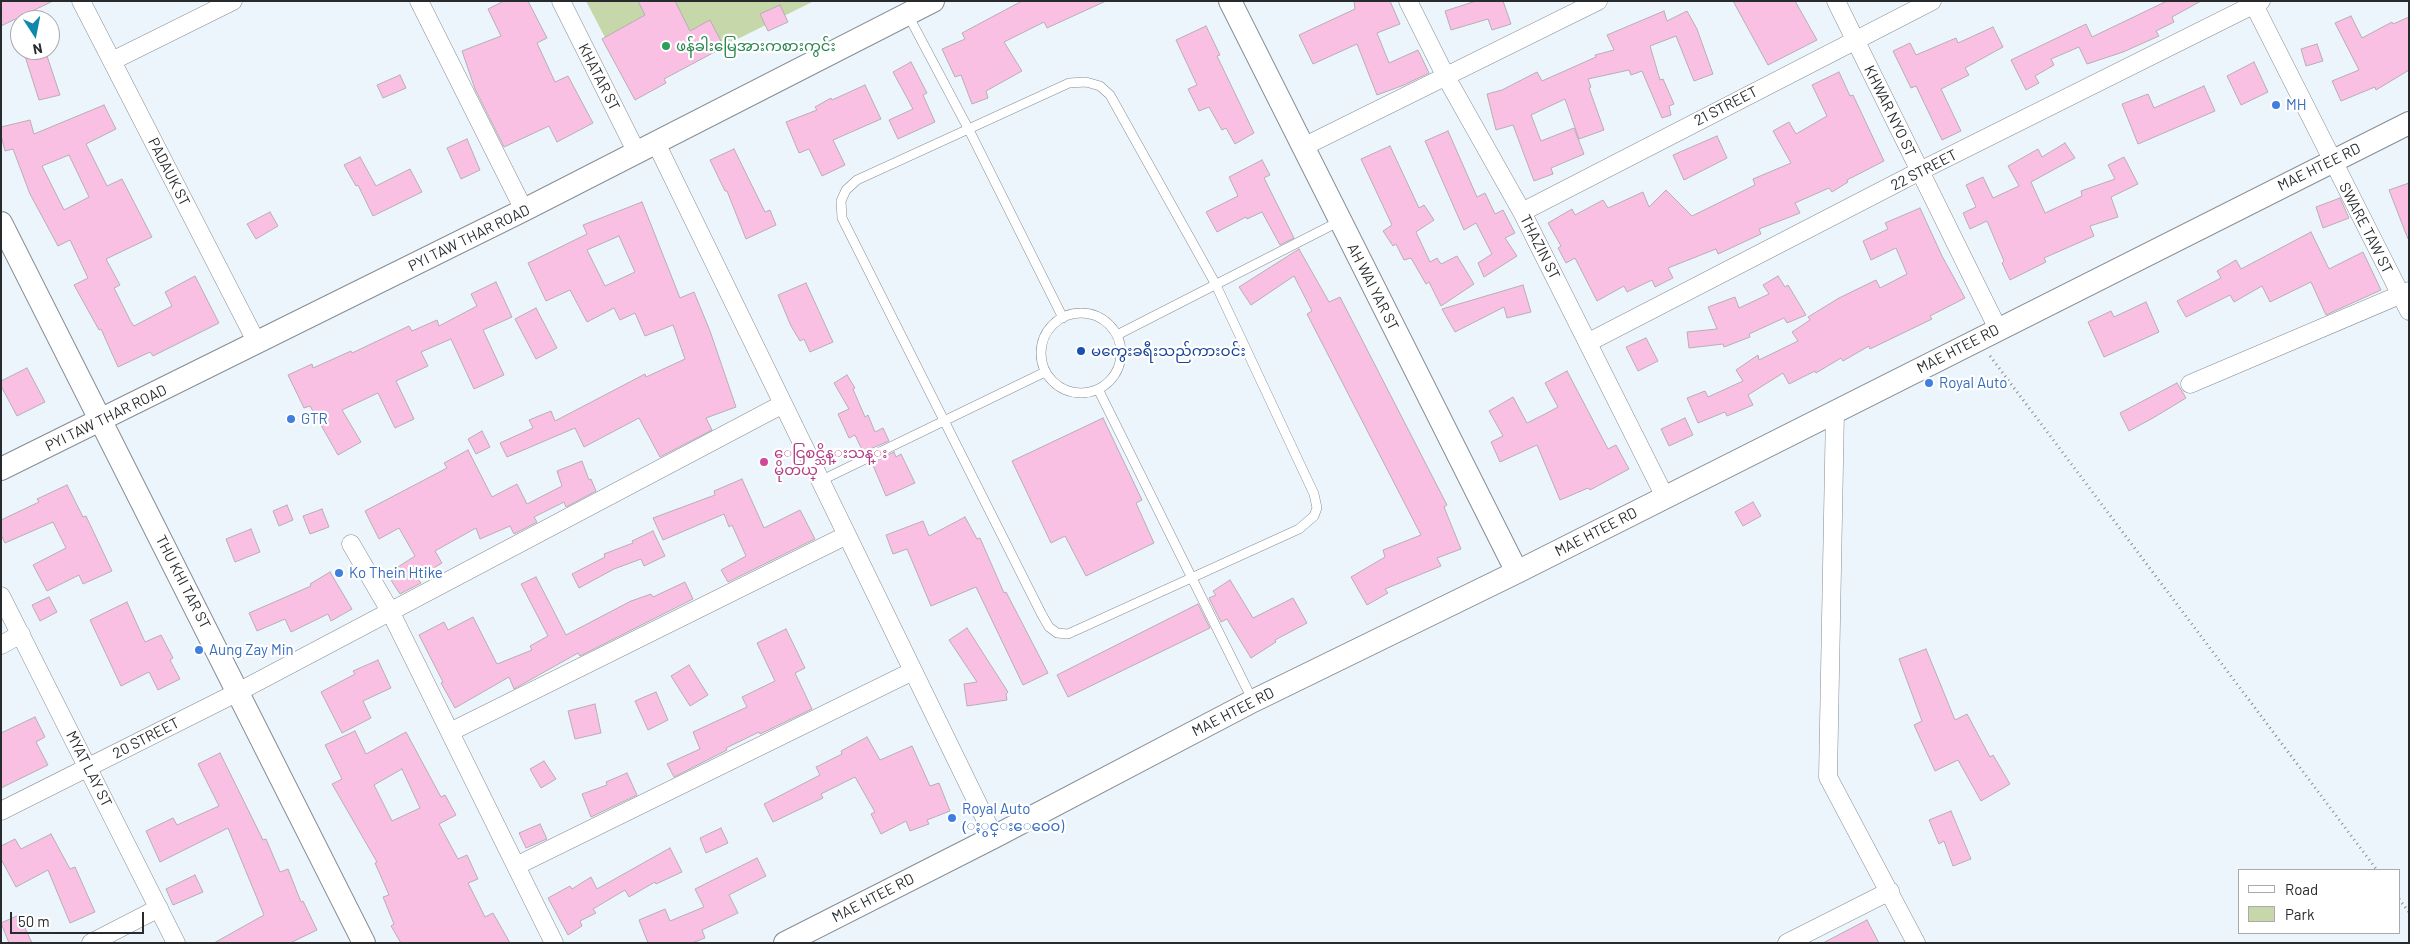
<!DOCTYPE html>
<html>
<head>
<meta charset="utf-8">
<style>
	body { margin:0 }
	#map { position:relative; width:2410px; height:944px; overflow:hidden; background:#edf5fc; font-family:Barlow,sans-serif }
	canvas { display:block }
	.frame { position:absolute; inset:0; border:2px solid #282b2e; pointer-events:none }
	.legend { position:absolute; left:2238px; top:869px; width:162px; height:65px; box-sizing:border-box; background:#fff; border:1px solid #a9aaab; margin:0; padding:6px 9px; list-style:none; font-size:15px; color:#282b2e }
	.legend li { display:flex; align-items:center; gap:10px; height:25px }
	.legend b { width:25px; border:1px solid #a9aaab }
	.north { position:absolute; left:10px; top:10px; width:50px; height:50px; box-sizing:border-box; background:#fff; border:1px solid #a9aaab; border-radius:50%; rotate:169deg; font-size:14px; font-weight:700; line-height:20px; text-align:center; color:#282b2e }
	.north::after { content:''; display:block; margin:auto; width:18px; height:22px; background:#1088ac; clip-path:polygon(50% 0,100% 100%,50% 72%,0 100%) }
	.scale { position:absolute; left:10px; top:912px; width:134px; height:22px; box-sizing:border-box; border:2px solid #282b2e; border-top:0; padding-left:6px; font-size:15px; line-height:18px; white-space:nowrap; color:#282b2e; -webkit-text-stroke:4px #fff; paint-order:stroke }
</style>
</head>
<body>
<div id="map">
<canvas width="2410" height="944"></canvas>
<div class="frame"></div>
<ul class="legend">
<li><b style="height:6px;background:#fff"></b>Road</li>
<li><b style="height:14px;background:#c6d7a9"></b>Park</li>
</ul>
<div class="north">N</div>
<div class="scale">50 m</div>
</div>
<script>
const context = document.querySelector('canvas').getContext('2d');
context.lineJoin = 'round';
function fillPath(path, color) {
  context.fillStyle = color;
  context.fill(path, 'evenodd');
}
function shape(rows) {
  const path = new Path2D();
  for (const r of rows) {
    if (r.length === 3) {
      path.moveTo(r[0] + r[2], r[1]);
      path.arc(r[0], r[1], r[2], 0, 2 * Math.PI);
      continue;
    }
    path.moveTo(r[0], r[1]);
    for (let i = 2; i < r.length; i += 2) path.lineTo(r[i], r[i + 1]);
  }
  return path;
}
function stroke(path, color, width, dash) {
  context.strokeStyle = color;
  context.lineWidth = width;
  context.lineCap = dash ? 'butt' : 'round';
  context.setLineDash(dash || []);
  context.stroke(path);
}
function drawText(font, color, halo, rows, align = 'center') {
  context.font = font + ' Barlow,"Noto Sans Myanmar",sans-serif';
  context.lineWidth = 4.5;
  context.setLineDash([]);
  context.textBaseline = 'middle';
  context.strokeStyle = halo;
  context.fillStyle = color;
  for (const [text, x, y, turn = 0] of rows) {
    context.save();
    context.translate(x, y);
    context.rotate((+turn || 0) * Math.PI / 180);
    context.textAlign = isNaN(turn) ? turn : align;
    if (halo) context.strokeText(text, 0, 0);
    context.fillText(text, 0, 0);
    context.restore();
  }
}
const green = shape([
	[586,1,814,1,633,91]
]);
const building = shape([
	[1,1,53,1,1,26,1,1],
	[504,1,528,1,547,38,537,43,555,82,568,76,593,123,557,142,549,126,504,147,475,89,462,51,501,36,488,9,504,1],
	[638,1,675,1,690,31,710,20,724,47,664,79,666,83,635,100,602,39,645,15,638,1],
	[1022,1,1106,1,1047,28,1044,22,1004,42,1022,71,986,91,988,98,972,104,961,75,955,77,942,49,965,39,962,33,1022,1],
	[1354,1,1390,1,1400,24,1377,33,1389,63,1418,50,1429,73,1404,85,1377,95,1357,44,1313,64,1299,35,1355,9,1354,1],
	[1476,1,1503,1,1511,24,1492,30,1488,19,1451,30,1445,11,1476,1],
	[1733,1,1795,1,1817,40,1768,65,1733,1],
	[2167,1,2201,1,2172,17,2174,22,2156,31,2159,36,2123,52,2087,64,2079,47,2051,59,2054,65,2035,76,2039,83,2026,90,2011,60,2086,24,2092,37,2167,1],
	[780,5,788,22,768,31,760,14,780,5],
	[1664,11,1667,21,1687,11,1697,29,1713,74,1694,81,1676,36,1650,46,1660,80,1663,79,1674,104,1669,106,1671,115,1662,118,1642,71,1631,75,1629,70,1588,79,1591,87,1589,88,1604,130,1579,139,1565,99,1531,115,1541,141,1574,128,1584,154,1551,168,1553,174,1534,181,1513,125,1496,130,1487,94,1502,90,1537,72,1542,81,1596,57,1595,55,1614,50,1607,35,1664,11],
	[2351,16,2362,38,2392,22,2393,24,2409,17,2409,70,2376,90,2375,87,2341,101,2332,81,2359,70,2335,23,2351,16],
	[1206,26,1220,55,1217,56,1254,133,1235,144,1226,128,1222,130,1209,107,1199,111,1188,89,1197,85,1176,40,1206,26],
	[1993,27,2003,47,1965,68,1969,75,1941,89,1961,131,1942,140,1916,86,1911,88,1893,51,1910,43,1916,55,1956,38,1958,43,1993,27],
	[2317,44,2323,61,2306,66,2301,49,2317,44],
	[23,50,45,50,60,95,39,100,23,50],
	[911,62,927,93,923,95,935,122,898,139,889,120,913,109,893,72,911,62],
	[2254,62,2268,92,2241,105,2227,76,2254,62],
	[1839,72,1850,96,1853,95,1884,161,1847,180,1848,182,1832,192,1829,188,1795,203,1800,213,1759,229,1761,234,1718,254,1716,249,1668,268,1673,278,1655,287,1652,280,1627,292,1624,286,1597,301,1575,258,1566,263,1558,248,1561,246,1548,223,1572,209,1575,215,1603,200,1608,208,1643,192,1649,207,1666,190,1692,216,1755,185,1753,179,1791,163,1773,131,1789,122,1796,134,1827,116,1812,85,1839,72],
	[400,75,406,88,383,98,377,85,400,75],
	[865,85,881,119,833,140,845,165,822,176,809,149,799,153,786,122,817,110,815,107,831,98,832,100,865,85],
	[2204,86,2215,111,2138,144,2122,104,2148,94,2154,108,2204,86],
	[104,105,116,129,86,144,107,186,122,179,152,237,106,259,120,285,114,288,131,322,134,326,172,306,165,292,195,276,219,323,153,356,150,352,118,367,101,329,99,330,74,285,88,278,70,240,58,246,30,194,13,149,5,151,1,135,1,127,30,120,34,134,104,105],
	[69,155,89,197,64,210,42,166,69,155],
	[1448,131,1477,197,1485,193,1495,214,1503,210,1515,233,1505,238,1517,256,1484,277,1478,263,1492,254,1476,223,1464,230,1425,141,1448,131],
	[1717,136,1727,158,1684,180,1673,155,1717,136],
	[467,139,480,170,461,179,447,148,467,139],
	[2065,143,2075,158,2031,182,2045,213,2082,196,2081,191,2115,179,2108,165,2124,157,2138,184,2111,197,2118,217,2090,226,2094,236,2044,258,2046,262,2010,280,2002,263,2004,261,1987,221,1970,229,1963,213,1976,207,1966,185,1983,177,1993,198,2019,186,2008,166,2038,149,2042,157,2065,143],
	[1390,146,1419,208,1424,205,1434,220,1416,232,1430,262,1437,258,1441,264,1457,256,1474,284,1441,306,1429,282,1426,284,1411,258,1404,260,1396,244,1393,246,1383,231,1392,225,1361,159,1390,146],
	[734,149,765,212,770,210,776,225,746,239,727,191,725,191,710,160,734,149],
	[360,157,376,186,410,169,422,192,373,216,358,185,356,186,344,165,360,157],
	[1262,160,1270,175,1264,178,1294,238,1280,245,1262,212,1247,219,1246,217,1217,232,1206,212,1238,196,1229,177,1262,160],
	[2409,183,2409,239,2408,239,2389,190,2409,183],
	[2340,198,2349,218,2323,228,2316,207,2340,198],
	[642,202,680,298,694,292,710,331,736,407,706,418,712,430,660,457,639,418,584,447,575,428,507,457,500,443,533,428,529,420,551,411,555,421,645,374,646,377,685,359,673,325,645,336,635,313,620,320,614,308,587,322,570,290,546,301,528,263,587,234,583,225,642,202],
	[619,236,635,272,605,286,587,250,619,236],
	[1920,208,1942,256,1965,298,1930,316,1932,319,1870,349,1869,346,1843,361,1841,358,1816,373,1815,371,1789,384,1783,373,1748,395,1753,405,1727,416,1725,412,1698,423,1687,398,1705,391,1708,397,1743,381,1736,370,1758,355,1759,360,1798,341,1792,332,1810,320,1808,317,1839,298,1876,280,1880,288,1907,274,1896,248,1871,260,1863,241,1888,229,1885,223,1920,208],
	[270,212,278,226,256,239,247,224,270,212],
	[2311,232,2329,269,2363,252,2381,290,2326,315,2311,282,2270,302,2262,286,2234,302,2230,295,2186,317,2177,301,2221,278,2217,271,2236,260,2241,269,2311,232],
	[1299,249,1329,302,1340,297,1447,505,1444,507,1461,549,1437,558,1441,566,1385,589,1388,593,1367,605,1351,577,1385,557,1383,550,1421,535,1307,314,1312,311,1294,276,1251,305,1239,287,1299,249],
	[1778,276,1785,287,1788,285,1806,315,1787,323,1784,318,1749,334,1750,337,1724,347,1723,344,1689,348,1687,332,1717,329,1708,307,1735,297,1739,308,1769,294,1763,285,1778,276],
	[496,282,512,317,483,330,504,375,474,389,451,339,421,352,428,366,396,381,414,419,395,428,378,393,342,410,361,442,338,455,310,406,304,408,288,375,312,364,313,368,351,351,352,353,409,326,412,331,437,320,439,326,477,306,471,294,496,282],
	[806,283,833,342,810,352,804,339,800,341,791,326,778,295,806,283],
	[1523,285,1531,312,1507,318,1504,307,1455,332,1442,309,1523,285],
	[2146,302,2159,332,2104,357,2088,322,2111,311,2114,317,2146,302],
	[536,308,557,348,536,359,515,319,536,308],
	[1646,338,1658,361,1638,371,1626,347,1646,338],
	[27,368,45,402,17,416,1,386,1,381,27,368],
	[1567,371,1608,449,1616,445,1629,469,1590,490,1588,488,1560,500,1537,445,1500,462,1491,442,1503,436,1489,411,1513,397,1527,423,1545,414,1558,407,1545,383,1567,371],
	[847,375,855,388,853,389,865,417,868,415,875,432,883,428,889,441,863,452,855,435,849,438,838,414,849,409,834,383,847,375],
	[2177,383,2186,398,2153,418,2129,431,2120,413,2177,383],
	[1103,418,1142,500,1136,503,1154,543,1086,576,1065,536,1051,543,1012,461,1103,418],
	[1685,418,1693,435,1669,446,1661,429,1685,418],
	[482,431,490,447,476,454,468,439,482,431],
	[468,450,492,497,517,484,527,504,562,486,557,471,582,461,589,480,591,479,596,491,566,507,564,502,534,517,537,522,514,534,510,526,480,539,476,528,435,551,442,563,417,578,421,583,400,594,387,574,415,556,399,528,379,539,365,511,447,468,444,463,468,450],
	[894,452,896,457,901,454,915,483,886,496,872,463,894,452],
	[742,479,764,528,800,510,815,539,728,582,721,570,746,556,732,525,729,527,724,514,663,540,653,518,715,495,714,491,742,479],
	[67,485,83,517,86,516,112,571,83,584,79,575,47,591,33,565,66,548,53,522,5,543,1,535,1,520,39,502,37,499,67,485],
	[1753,502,1761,516,1743,526,1735,512,1753,502],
	[287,505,293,520,279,526,273,511,287,505],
	[322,509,329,527,310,534,303,516,322,509],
	[965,517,977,539,980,538,1004,593,1006,592,1048,673,1023,685,976,587,931,606,907,549,893,554,886,535,923,521,929,536,965,517],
	[251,529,260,552,235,562,226,539,251,529],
	[653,531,665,556,644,566,641,559,614,569,579,588,572,574,605,557,604,554,633,543,632,541,653,531],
	[330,572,352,609,331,621,328,614,291,632,285,619,257,631,249,613,311,586,310,584,330,572],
	[536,577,566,635,631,601,651,594,653,597,685,582,693,599,580,656,578,653,514,689,509,677,455,708,441,683,443,682,419,635,444,622,448,630,473,617,497,664,532,650,530,646,548,636,521,584,536,577],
	[1230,580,1253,618,1293,598,1307,623,1275,640,1276,642,1251,658,1227,619,1221,622,1209,598,1216,595,1213,591,1230,580],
	[49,597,57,612,40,621,32,605,49,597],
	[127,602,145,642,161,635,173,658,170,660,180,679,158,690,149,672,121,686,90,620,127,602],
	[1198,604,1210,628,1068,697,1057,675,1198,604],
	[967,628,1008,692,1006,694,1007,700,967,706,964,684,977,682,949,640,967,628],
	[786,629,805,668,795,673,812,709,760,734,759,732,726,748,727,750,674,777,667,764,700,749,693,732,747,707,742,697,775,681,757,643,786,629],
	[1926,649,1955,720,1967,714,1990,757,1993,755,2010,784,1981,801,1958,760,1935,771,1914,725,1922,721,1899,659,1926,649],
	[378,660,391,688,363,701,371,718,342,733,321,692,355,674,353,671,378,660],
	[689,665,708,695,690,706,671,676,689,665],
	[656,692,668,720,648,730,635,701,656,692],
	[595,704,601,733,575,739,568,711,595,704],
	[35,717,45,737,36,742,48,765,1,788,1,733,35,717],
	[355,731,366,754,406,732,441,797,445,795,456,815,439,824,458,859,467,855,478,879,468,883,485,917,493,913,510,943,401,943,391,926,394,924,383,897,389,895,375,863,377,862,332,784,342,779,325,745,355,731],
	[402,769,420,808,392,821,374,785,402,769],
	[867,737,880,760,912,746,930,786,939,783,950,811,927,820,929,824,910,831,906,821,881,834,871,814,875,812,855,777,821,794,823,798,773,822,764,804,820,775,816,767,842,754,841,751,867,737],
	[220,753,263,840,266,839,280,872,288,869,301,902,303,901,317,930,290,943,214,943,264,915,228,828,160,862,146,831,173,818,177,825,219,806,198,764,220,753],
	[544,761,556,779,541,788,530,769,544,761],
	[627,773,637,795,591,817,582,794,607,785,606,782,627,773],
	[1951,811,1971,859,1953,866,1944,841,1939,844,1929,820,1951,811],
	[540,824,547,839,526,848,519,833,540,824],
	[721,828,728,843,706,853,700,838,721,828],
	[51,834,70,869,75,867,95,912,70,923,48,870,16,887,1,859,1,846,15,839,21,849,51,834],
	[670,848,682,872,656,884,655,882,629,897,625,890,593,909,596,913,580,921,582,926,568,935,548,898,570,886,572,889,591,877,597,889,670,848],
	[757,858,766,876,729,895,738,913,702,930,705,938,692,943,648,943,639,920,665,909,670,921,704,907,695,889,757,858],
	[195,875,203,892,173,905,166,889,195,875],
	[19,915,32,943,9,943,1,923,19,915],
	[1867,920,1879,943,1823,943,1867,920]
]);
const path = shape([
	[1990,356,2377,870],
	[2399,899,2409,912]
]);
const service = shape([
	[908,15,969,130,1063,318],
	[1086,82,1100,86,1110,95,1215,283,1314,494,1317,508,1314,516,1299,529,1068,634,1057,633,1049,627,1042,615,842,218,841,201,846,190,857,180,1069,83,1086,82],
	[1081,353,40],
	[1117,335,1340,221],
	[1098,389,1253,701],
	[820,481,1045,372]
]);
const minor = shape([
	[81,1,257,343],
	[419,1,524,210],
	[561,1,637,153],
	[1408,1,1446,77,1522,212,1665,497],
	[1836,1,1998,329],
	[2252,1,2409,311],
	[112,61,233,1],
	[656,143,994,837],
	[1303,147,1598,1],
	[1522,212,1932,1],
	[1589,342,1920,171,2261,1],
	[2190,384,2409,291],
	[1835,411,1828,777,1916,943],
	[351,544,390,611,554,943],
	[1,596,176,943],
	[1,645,21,634],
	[450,732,847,535],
	[1,811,238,692,783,404],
	[516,866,913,671],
	[91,943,159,908],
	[1787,943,1890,891]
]);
const tertiary = shape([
	[1230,1,1517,572],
	[1,223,364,943],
	[1,469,524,210,933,1],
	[785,943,994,837,1253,701,1517,572,2409,123]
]);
const markers = [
	[666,46,5,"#2e9e5b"],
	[2276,105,5,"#3f7fe0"],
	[1081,351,5,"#1a4fb4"],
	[1929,383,5,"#3f7fe0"],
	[291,419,5,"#3f7fe0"],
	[764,462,5,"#d1479c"],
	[339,573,5,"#3f7fe0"],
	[199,650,5,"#3f7fe0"],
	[952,818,5,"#3f7fe0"]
];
const leisureNames = [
	["ဖန်ခါးမြေအားကစားကွင်း",676,46]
];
const streetNames = [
	["KHATAR ST",599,77,63],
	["21 STREET",1726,106,-27],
	["KHWAR NYO ST",1890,111,64],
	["MAE HTEE RD",2319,167,-26],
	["22 STREET",1924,170,-27],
	["PADAUK ST",169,172,63],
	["SWARE TAW ST",2366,228,63],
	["PYI TAW THAR ROAD",469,238,-26],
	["THAZIN ST",1540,247,63],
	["AH WAI YAR ST",1373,287,63],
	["MAE HTEE RD",1958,349,-27],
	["PYI TAW THAR ROAD",106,418,-26],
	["MAE HTEE RD",1596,532,-27],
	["THU KHI TAR ST",183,582,63],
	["MAE HTEE RD",1233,712,-27],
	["20 STREET",146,738,-27],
	["MYAT LAY ST",89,769,63],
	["MAE HTEE RD",873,898,-27]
];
const shopNames = [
	["MH",2286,105],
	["Royal Auto",1939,383],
	["GTR",301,419],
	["Ko Thein Htike",349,573],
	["Aung Zay Min",209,650],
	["Royal Auto",962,809],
	["(ႏွင္းေ၀ေ၀)",962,826]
];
const transitNames = [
	["မကွေးခရီးသည်ကားဝင်း",1091,351]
];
const hotelNames = [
	["ေငြစင္သိန္းသန္း",774,453],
	["မိုတယ္",774,470]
];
fillPath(green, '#c6d7a9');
fillPath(building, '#f9c0e4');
stroke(building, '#b7aeb3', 1);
stroke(service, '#868d94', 10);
stroke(minor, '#868d94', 19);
stroke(tertiary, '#868d94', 24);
stroke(path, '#898e93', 3, [1, 4]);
stroke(service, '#fff', 9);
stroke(minor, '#fff', 18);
stroke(tertiary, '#fff', 22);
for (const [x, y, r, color] of markers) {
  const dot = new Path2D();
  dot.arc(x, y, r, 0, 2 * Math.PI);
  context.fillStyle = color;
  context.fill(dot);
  stroke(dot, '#fff', 2);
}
drawText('15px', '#27864d', '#fff', leisureNames, 'left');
drawText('15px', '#282b2e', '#fff', streetNames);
drawText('15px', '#366cbe', '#fff', shopNames, 'left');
drawText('15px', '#164399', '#fff', transitNames, 'left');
drawText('15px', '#b23c85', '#fff', hotelNames, 'left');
</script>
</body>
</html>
